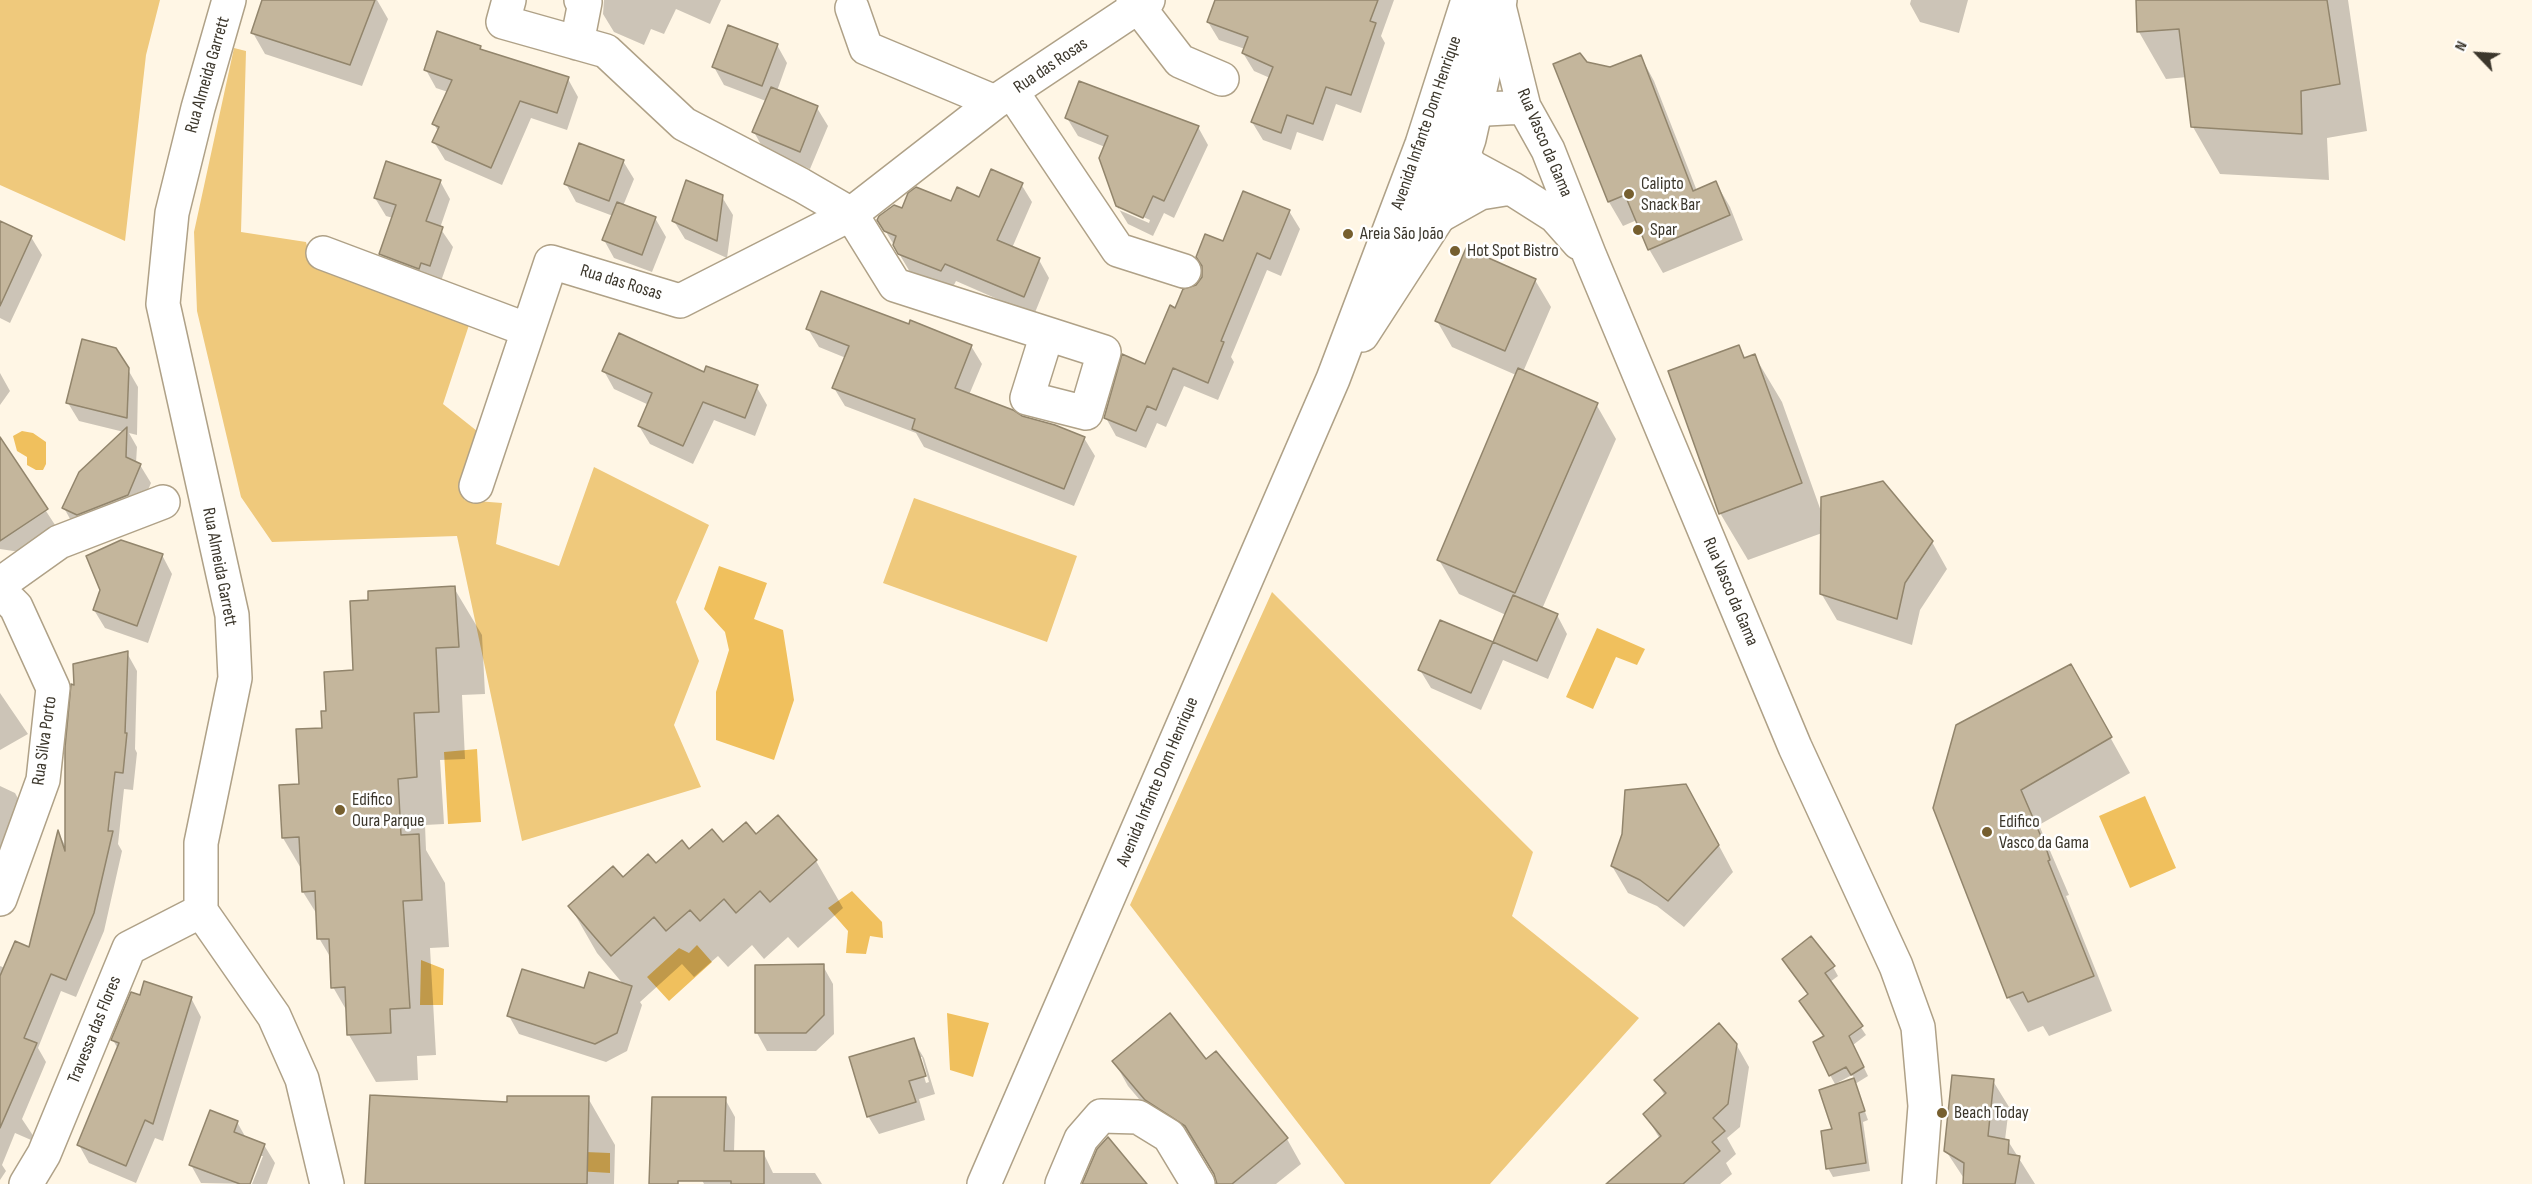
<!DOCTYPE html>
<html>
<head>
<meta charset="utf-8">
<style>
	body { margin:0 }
	#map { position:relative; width:2532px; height:1184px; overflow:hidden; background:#fff6e5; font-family:"Sofia Sans Condensed",sans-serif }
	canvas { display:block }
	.north { position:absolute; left:2448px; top:24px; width:60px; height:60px; -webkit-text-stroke:4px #fff; paint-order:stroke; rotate:295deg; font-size:16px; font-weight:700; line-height:24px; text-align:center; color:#3c372c }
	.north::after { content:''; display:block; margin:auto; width:21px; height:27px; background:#3c372c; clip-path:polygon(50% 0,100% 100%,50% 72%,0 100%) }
</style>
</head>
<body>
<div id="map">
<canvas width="2532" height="1184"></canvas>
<div class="north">N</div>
</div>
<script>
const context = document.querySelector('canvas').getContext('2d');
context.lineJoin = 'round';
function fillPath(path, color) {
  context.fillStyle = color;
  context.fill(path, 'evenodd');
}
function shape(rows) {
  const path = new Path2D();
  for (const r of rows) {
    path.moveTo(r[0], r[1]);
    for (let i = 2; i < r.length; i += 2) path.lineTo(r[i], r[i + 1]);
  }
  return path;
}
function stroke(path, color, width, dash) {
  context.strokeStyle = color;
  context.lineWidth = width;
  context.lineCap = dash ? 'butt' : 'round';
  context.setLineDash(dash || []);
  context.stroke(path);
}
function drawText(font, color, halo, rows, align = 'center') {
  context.font = font + ' "Sofia Sans Condensed",sans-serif';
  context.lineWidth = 5;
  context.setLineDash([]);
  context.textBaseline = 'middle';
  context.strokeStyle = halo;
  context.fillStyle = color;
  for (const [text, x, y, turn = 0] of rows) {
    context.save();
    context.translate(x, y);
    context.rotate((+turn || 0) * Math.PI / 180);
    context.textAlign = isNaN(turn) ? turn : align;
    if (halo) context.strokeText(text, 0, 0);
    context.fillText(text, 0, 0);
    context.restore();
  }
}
const green = shape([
	[0,0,160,0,146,55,125,241,0,185],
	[234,48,246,51,241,232,306,242,311,262,469,325,443,404,477,431,464,500,502,503,496,544,559,566,594,467,709,525,676,602,699,661,674,725,701,787,522,841,457,536,272,542,241,497,197,311,194,232],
	[914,498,1077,556,1047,642,883,583],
	[1272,592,1533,852,1512,916,1639,1018,1490,1184,1345,1184,1130,905]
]);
const water = shape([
	[22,431,33,433,46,442,46,464,43,470,36,470,27,465,27,457,17,451,13,436],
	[719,566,767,583,754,619,783,630,794,700,774,760,716,740,716,692,729,650,725,632,704,609],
	[1597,628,1645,649,1637,665,1616,657,1593,709,1566,697],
	[477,749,481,822,448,824,444,752],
	[2145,796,2176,868,2130,888,2099,816],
	[852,891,882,922,883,938,870,936,866,954,846,953,848,931,828,908],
	[697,945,712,962,669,1001,647,977,679,948,689,953],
	[421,960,444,969,443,1005,420,1005],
	[947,1013,989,1023,973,1077,950,1070],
	[561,1151,610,1153,610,1173,560,1170]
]);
const shadow = shape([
	[264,0,377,0,388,19,362,86,265,54,253,33],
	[604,0,721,0,710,24,676,9,664,34,651,29,644,45,614,32,603,14],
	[1216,0,1394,0,1381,36,1385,43,1361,113,1336,104,1323,141,1297,132,1291,150,1263,140,1252,122,1270,78,1254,71,1243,53,1245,49,1219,40,1208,22],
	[1911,0,1968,0,1959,33,1920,22,1910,4],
	[2137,0,2348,0,2367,131,2327,138,2329,180,2220,174,2193,127,2187,77,2166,79,2139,32],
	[777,45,787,63,777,91,817,108,828,126,810,169,764,150,754,132,766,101,724,85,714,67],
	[480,48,481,51,568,79,578,97,567,130,531,118,502,185,445,160,434,142,438,131,434,124,448,92,436,88,426,70],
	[1641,57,1654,81,1697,191,1716,183,1730,207,1743,240,1663,273,1649,249,1637,220,1623,226,1609,202,1555,65,1586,64,1610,69],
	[1067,118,1198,127,1208,145,1174,218,1164,213,1153,236,1128,224,1117,206,1105,147,1078,136],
	[1119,206,1150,220,1149,223,1119,210],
	[623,161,634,179,623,206,655,218,666,237,652,272,614,258,604,240,613,216,576,202,566,184],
	[440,181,450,199,440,228,453,247,440,284,391,272,381,254,393,218,386,216,375,198],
	[1021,184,1032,202,1012,248,1039,260,1049,278,1034,315,956,281,952,289,910,272,879,220,903,210,979,199],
	[722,197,733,215,727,258,685,239,674,221],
	[1289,211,1300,229,1281,276,1267,270,1231,357,1234,362,1218,400,1184,386,1166,427,1157,423,1146,448,1116,436,1106,418,1146,366,1176,310,1197,286],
	[0,223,31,237,42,255,10,323,0,318],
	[1535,280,1551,307,1523,372,1596,404,1616,439,1542,609,1557,615,1567,634,1548,679,1503,660,1481,710,1431,688,1420,670,1441,622,1494,644,1506,615,1459,594,1439,560,1516,375,1452,347,1437,321],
	[910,326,971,346,982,364,969,395,1022,418,1084,438,1095,456,1074,506,924,447,916,433,845,406,834,388,846,358,819,347,808,329],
	[1739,347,1746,359,1754,355,1782,402,1822,514,1932,542,1947,569,1920,610,1912,645,1837,620,1821,593,1822,533,1748,560,1720,513],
	[127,368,138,387,137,435,129,433,137,447,136,463,140,465,151,483,138,513,74,526,64,508,124,432,79,421,68,403],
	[604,371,704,374,756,386,767,405,755,436,714,420,693,464,650,444,639,426,649,405,614,389],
	[0,373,10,391,0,405],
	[0,440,57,528,20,552,0,549],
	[162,555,172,574,148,643,105,628,94,610],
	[454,588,482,635,485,694,462,695,465,759,440,760,444,824,425,825,426,850,445,883,449,947,430,948,436,1055,417,1056,418,1080,376,1082,349,1035,348,1013,333,987,332,960,319,938,318,916,303,892,302,870,283,838,300,785,323,729,327,713,355,672,370,601],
	[127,653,137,671,135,749,137,753,133,790,124,789,118,844,122,851,104,931,76,997,61,991,38,1048,46,1062,22,1119,38,1143,15,1133,2,1165,6,1171,0,1180,0,966,5,968,30,949,59,834,66,847,75,687],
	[0,693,28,734,0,750],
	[2090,701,2130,773,2039,825,2069,895,2066,896,2112,1011,2049,1036,2043,1026,2028,1032,2008,997,1935,808],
	[0,786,15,793,25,811,0,860],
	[1701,812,1733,872,1684,927,1657,906,1628,893,1612,866],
	[756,836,816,861,843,908,798,948,788,937,764,959,752,945,728,967,718,956,694,977,682,964,640,1002,642,1005,627,1051,606,1062,519,1034,509,1016,585,990,624,985,597,953,570,906,623,879,689,851],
	[823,966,833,984,834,1034,816,1051,767,1051,757,1033],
	[1833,967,1838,976,1830,982,1866,1035,1853,1045,1868,1076,1855,1084,1868,1120,1863,1122,1870,1171,1833,1177,1828,1168,1834,1131,1821,1091,1855,1079,1852,1075,1835,1084,1830,1075,1825,1037,1809,995,1788,968],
	[141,997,191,998,201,1017,163,1141,155,1138,136,1183,89,1163,79,1145,118,1049,113,1040],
	[913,1040,924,1058,935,1094,919,1099,925,1120,879,1134,868,1116],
	[918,1057,922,1057,929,1082,926,1083],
	[1736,1044,1749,1067,1740,1127,1727,1138,1736,1154,1726,1163,1732,1174,1720,1184,1610,1184,1660,1139,1645,1114,1665,1096,1656,1080],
	[1114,1061,1206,1061,1287,1139,1301,1164,1276,1184,1217,1184,1216,1175,1201,1151,1161,1125,1128,1086],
	[1993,1081,2009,1107,2005,1140,2008,1141,2035,1184,1965,1184,1965,1180,1946,1151],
	[588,1098,615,1145,614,1184,367,1184,509,1104],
	[725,1099,735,1117,734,1152,763,1152,773,1173,815,1173,822,1184,704,1184,702,1180],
	[237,1122,246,1138,264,1145,275,1163,267,1184,252,1184,263,1156,259,1156,249,1184,201,1183,191,1165]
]);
const building = shape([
	[262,0,375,0,350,65,251,33,262,0],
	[1215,0,1378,0,1370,21,1376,23,1351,95,1326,87,1313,124,1287,115,1281,133,1251,122,1273,67,1242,53,1248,37,1207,22,1215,0],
	[2136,0,2327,0,2340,84,2301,91,2302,134,2191,127,2179,29,2137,32,2136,0],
	[728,25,778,44,762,86,712,67,728,25],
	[437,31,481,46,480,49,569,77,557,113,520,101,491,168,432,142,439,127,432,124,452,80,424,70,437,31],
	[1580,53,1587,62,1610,67,1641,55,1693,191,1716,181,1730,215,1648,250,1625,195,1608,202,1553,64,1580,53],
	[1079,81,1199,126,1164,201,1153,196,1143,218,1116,206,1099,158,1108,136,1065,118,1079,81],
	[771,87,818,106,800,152,752,132,771,87],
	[579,143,624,160,609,201,564,184,579,143],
	[386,161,441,180,426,221,443,227,430,266,421,263,419,269,379,254,396,205,374,198,386,161],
	[991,169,1023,183,997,240,1040,258,1024,297,945,264,941,271,898,254,893,245,896,236,884,231,877,220,879,216,894,205,902,208,908,193,916,187,951,201,957,187,979,197,991,169],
	[686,180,723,195,717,241,672,221,686,180],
	[1243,191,1290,210,1270,259,1257,253,1221,341,1224,342,1208,383,1173,368,1156,410,1147,406,1136,431,1104,418,1122,354,1145,364,1170,305,1175,308,1183,289,1196,285,1202,277,1202,266,1196,257,1205,234,1223,241,1243,191],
	[617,202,656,217,642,255,602,240,617,202],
	[0,221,32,236,0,306,0,221],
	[1466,248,1536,279,1505,351,1435,321,1466,248],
	[821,291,909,324,910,320,972,345,955,388,1013,410,1022,416,1055,425,1085,437,1064,489,912,429,915,419,832,388,849,346,806,329,821,291],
	[619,333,704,372,706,366,758,385,745,418,703,402,683,446,638,426,652,393,602,371,619,333],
	[82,339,116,348,129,368,127,418,66,403,82,339],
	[1739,345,1744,358,1755,354,1802,483,1719,514,1668,371,1739,345],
	[1518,368,1598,403,1515,593,1437,560,1518,368],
	[127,427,126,457,141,464,128,495,77,515,62,508,79,472,127,427],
	[0,437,48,509,0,541,0,437],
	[1883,481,1933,541,1905,583,1897,619,1820,594,1821,497,1883,481],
	[121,540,163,554,137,626,93,610,100,590,86,556,121,540],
	[455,586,459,647,436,648,439,712,414,713,417,777,398,779,401,835,419,834,422,900,403,901,410,1008,390,1009,391,1033,347,1035,345,987,331,988,329,939,317,939,315,891,302,892,299,837,282,838,279,785,299,784,296,729,322,728,321,711,326,711,324,672,353,670,350,601,368,600,368,591,455,586],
	[1513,595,1558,614,1537,661,1493,642,1513,595],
	[1440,620,1493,642,1471,693,1418,670,1440,620],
	[128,651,125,733,127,733,123,773,115,772,108,831,113,831,94,913,66,980,51,974,24,1038,37,1043,0,1128,0,976,15,941,29,947,58,830,65,851,65,747,71,684,74,685,73,664,128,651],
	[2071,664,2112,737,2021,790,2046,848,2050,860,2048,861,2094,976,2028,1002,2023,992,2007,998,1933,808,1956,725,2071,664],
	[1686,784,1719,845,1668,901,1640,880,1611,866,1622,834,1625,790,1686,784],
	[778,815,817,860,770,902,760,891,736,913,724,899,700,921,690,910,666,931,654,917,611,956,568,906,613,866,623,877,648,854,656,863,682,840,689,849,712,829,723,842,746,822,756,834,778,815],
	[1811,936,1835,966,1825,973,1863,1026,1849,1036,1864,1067,1851,1075,1846,1067,1829,1076,1813,1042,1824,1036,1799,1001,1808,994,1782,959,1811,936],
	[824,964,824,1015,806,1033,755,1033,755,965,824,964],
	[522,969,584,988,589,972,632,986,617,1033,595,1044,507,1016,522,969],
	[144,981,192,997,153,1124,145,1120,126,1166,77,1145,119,1043,111,1040,131,992,140,995,144,981],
	[1170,1013,1206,1059,1216,1051,1288,1138,1232,1184,1217,1184,1214,1174,1185,1126,1145,1100,1112,1061,1170,1013],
	[1719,1023,1737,1044,1728,1104,1713,1118,1725,1131,1712,1142,1720,1151,1683,1184,1606,1184,1661,1136,1643,1114,1666,1093,1654,1080,1719,1023],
	[914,1038,926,1076,909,1081,916,1102,867,1117,849,1057,914,1038],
	[1952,1075,1994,1079,1988,1136,2009,1140,2008,1154,2020,1156,2015,1184,1963,1184,1964,1163,1944,1151,1952,1075],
	[1854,1078,1865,1111,1859,1113,1866,1163,1826,1169,1821,1131,1832,1129,1819,1090,1854,1078],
	[370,1095,507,1102,507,1096,589,1096,587,1184,365,1184,370,1095],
	[652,1097,726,1097,724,1151,764,1151,764,1184,731,1184,731,1181,678,1181,678,1184,649,1184,652,1097],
	[210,1110,238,1121,234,1132,265,1144,250,1184,240,1184,189,1165,210,1110],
	[1108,1137,1147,1184,1082,1184,1097,1149,1108,1137]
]);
const street = shape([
	[229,0,198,108,172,213,163,304,232,615,235,678,201,843,201,911,274,1016,302,1079,327,1184],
	[509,0,503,22,606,51,684,124,801,185,851,214,895,285,1104,352,1086,413,1027,398,1047,334],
	[1133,0,1180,61,1222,79],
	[1499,6,1524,107,1548,150,1589,254,1795,747,1896,966,1918,1027,1925,1106,1919,1184],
	[852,8,866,48,995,102],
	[1476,14,1450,139,1472,167,1511,188],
	[577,43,585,2,581,0],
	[1012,92,1118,250,1184,271],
	[1439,216,1480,193,1511,188,1555,216,1579,243],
	[323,253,528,330],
	[1381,268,1397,253,1440,157,1461,118,1487,109,1524,107],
	[476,486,551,262,680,301,851,214,995,102,1148,0],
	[0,584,59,542,163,502],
	[0,591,16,607,53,688,43,780,0,899],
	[26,1184,44,1154,129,948,201,911],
	[1062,1184,1081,1139,1101,1116,1138,1117,1169,1136,1198,1184]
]);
const secondary = shape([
	[1362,335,1439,216,1448,199,1469,139,1500,0],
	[984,1184,1333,379,1422,144,1468,0]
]);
const markers = [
	[1629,194,6,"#765f2f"],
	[1638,230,6,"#765f2f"],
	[1348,234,6,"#765f2f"],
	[1455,251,6,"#765f2f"],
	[340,810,6,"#765f2f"],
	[1987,832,6,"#765f2f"],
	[1942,1113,6,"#765f2f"]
];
const streetNames = [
	["Rua das Rosas",1051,66,-34],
	["Rua Almeida Garrett",208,75,-74],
	["Avenida Infante Dom Henrique",1427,123,-71],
	["Rua Vasco da Gama",1544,143,67],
	["Rua das Rosas",621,283,17],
	["Rua Almeida Garrett",219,567,79],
	["Rua Vasco da Gama",1730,592,67],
	["Rua Silva Porto",45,741,-82],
	["Avenida Infante Dom Henrique",1158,782,-67],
	["Travessa das Flores",95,1030,-68]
];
const poiNames = [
	["Calipto",1641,184],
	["Snack Bar",1641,205],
	["Spar",1650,230],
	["Areia São João",1360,234],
	["Hot Spot Bistro",1467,251],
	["Edifico",352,800],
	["Oura Parque",352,821],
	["Edifico",1999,822],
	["Vasco da Gama",1999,843],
	["Beach Today",1954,1113]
];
fillPath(green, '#efc97c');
fillPath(water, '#f0c05d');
fillPath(shadow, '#0003');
fillPath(building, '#c4b69c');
stroke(building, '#92856c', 1.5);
stroke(street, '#afa187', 36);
stroke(secondary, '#afa187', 36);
stroke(street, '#fff', 33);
stroke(secondary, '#fff', 33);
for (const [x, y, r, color] of markers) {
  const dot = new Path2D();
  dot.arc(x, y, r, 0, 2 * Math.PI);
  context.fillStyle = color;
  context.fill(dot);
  stroke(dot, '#fff', 2);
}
drawText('18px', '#3c372c', '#fff', streetNames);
drawText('18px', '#3c372c', '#fff', poiNames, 'left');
</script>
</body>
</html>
